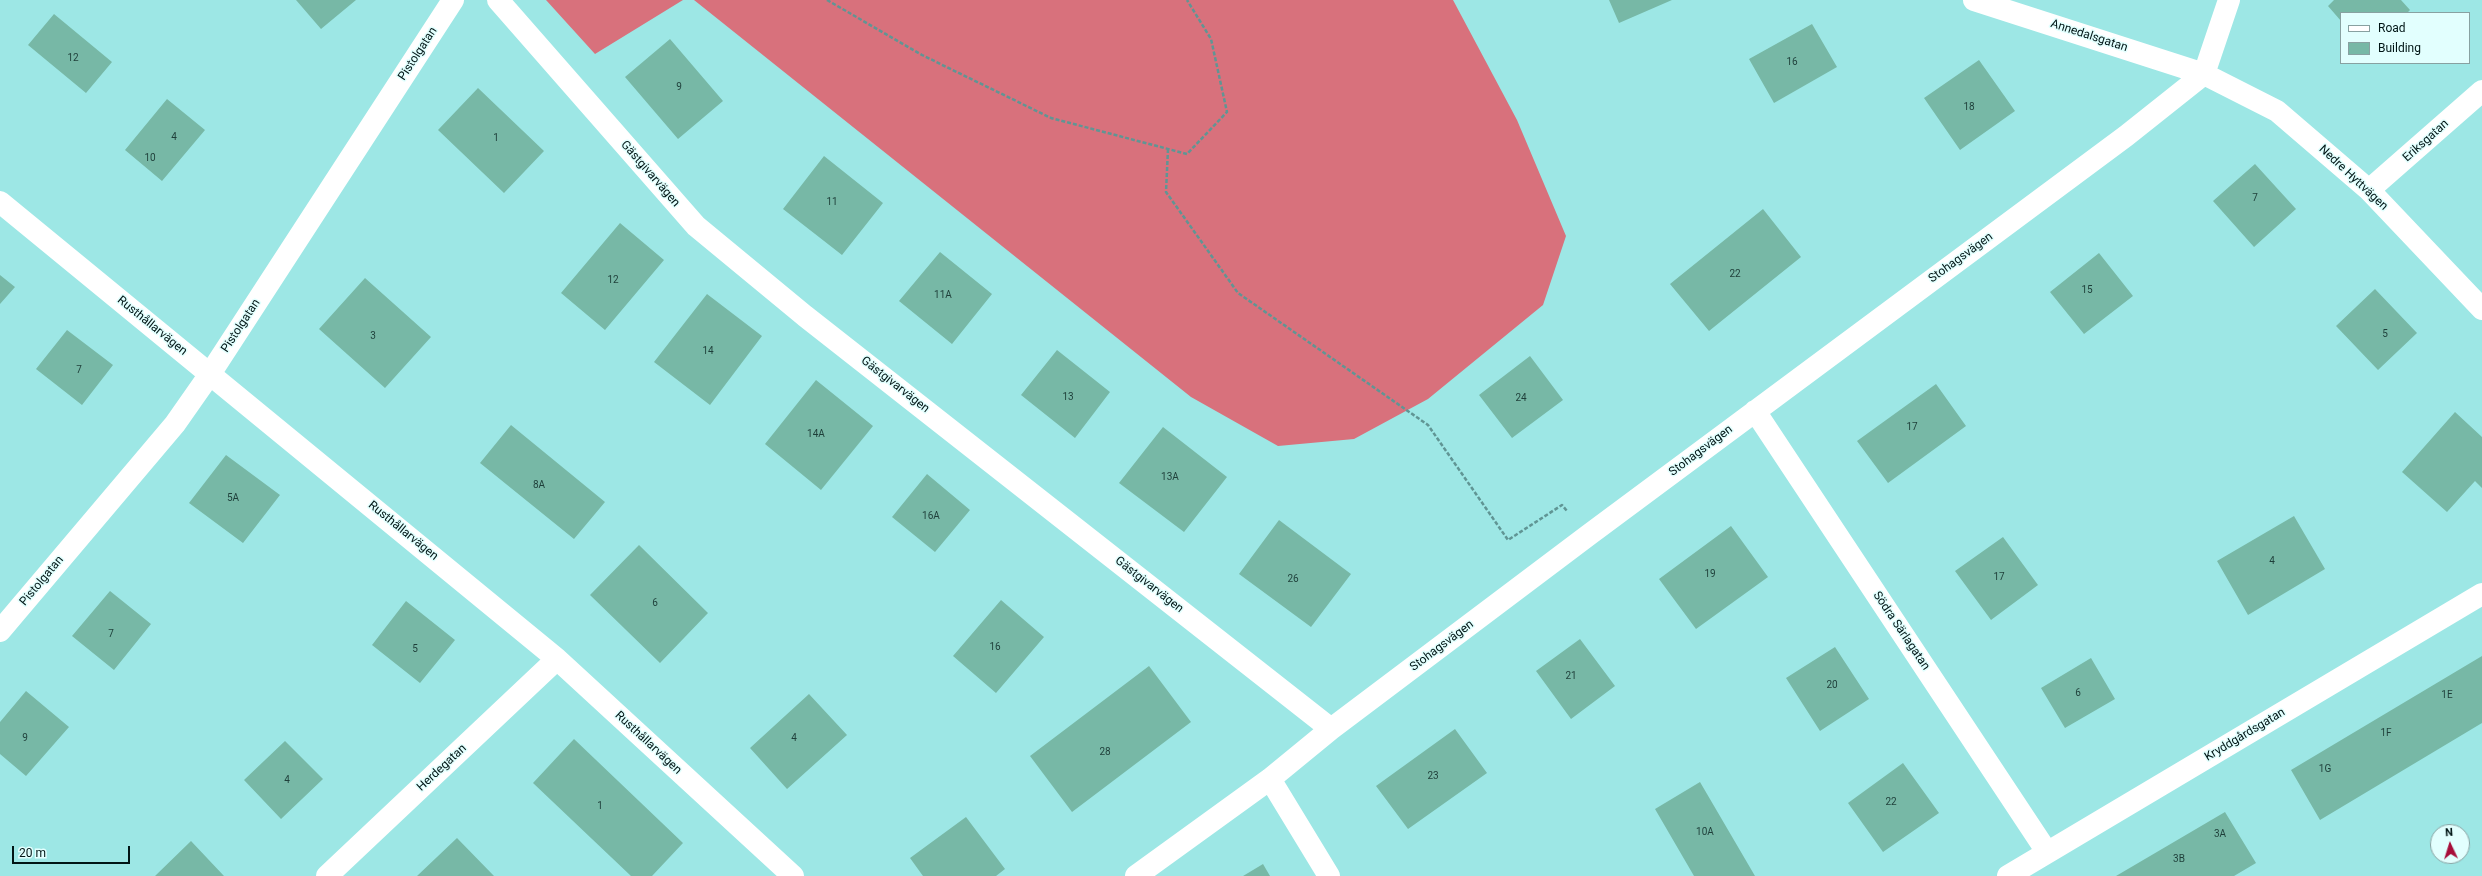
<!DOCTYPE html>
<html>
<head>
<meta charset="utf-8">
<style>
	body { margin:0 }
	#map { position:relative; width:2482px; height:876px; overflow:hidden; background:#9de7e5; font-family:Roboto,sans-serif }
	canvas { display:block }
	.legend { position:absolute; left:2340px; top:12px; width:130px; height:52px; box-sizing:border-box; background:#e2fffe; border:1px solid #88a1a1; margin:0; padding:5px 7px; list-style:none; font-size:12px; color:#011515 }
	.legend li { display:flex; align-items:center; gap:8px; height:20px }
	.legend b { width:20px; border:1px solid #88a1a1 }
	.north { position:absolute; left:2430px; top:824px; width:40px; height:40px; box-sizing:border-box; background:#e2fffe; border:1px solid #88a1a1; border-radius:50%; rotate:356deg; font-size:11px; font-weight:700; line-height:16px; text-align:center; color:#011515 }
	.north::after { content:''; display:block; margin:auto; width:14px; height:18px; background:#a70e3a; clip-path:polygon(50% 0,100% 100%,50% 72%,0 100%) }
	.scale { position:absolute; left:12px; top:846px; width:118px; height:18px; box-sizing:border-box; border:2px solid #011515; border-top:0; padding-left:5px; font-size:12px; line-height:14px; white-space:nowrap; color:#011515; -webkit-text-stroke:3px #e2fffe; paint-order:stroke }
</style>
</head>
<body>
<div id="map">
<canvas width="2482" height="876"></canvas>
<ul class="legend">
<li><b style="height:5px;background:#fff"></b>Road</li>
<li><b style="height:11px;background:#77b8a6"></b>Building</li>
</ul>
<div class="north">N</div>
<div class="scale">20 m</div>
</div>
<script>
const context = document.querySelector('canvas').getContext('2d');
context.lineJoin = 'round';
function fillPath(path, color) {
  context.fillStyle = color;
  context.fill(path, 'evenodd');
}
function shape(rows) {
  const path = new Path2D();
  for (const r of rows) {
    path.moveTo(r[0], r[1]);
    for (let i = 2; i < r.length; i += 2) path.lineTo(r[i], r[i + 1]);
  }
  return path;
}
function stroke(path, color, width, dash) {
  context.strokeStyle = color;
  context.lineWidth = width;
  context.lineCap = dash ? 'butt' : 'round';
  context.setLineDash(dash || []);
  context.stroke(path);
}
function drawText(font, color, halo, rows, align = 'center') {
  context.font = font + ' Roboto,sans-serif';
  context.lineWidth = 3;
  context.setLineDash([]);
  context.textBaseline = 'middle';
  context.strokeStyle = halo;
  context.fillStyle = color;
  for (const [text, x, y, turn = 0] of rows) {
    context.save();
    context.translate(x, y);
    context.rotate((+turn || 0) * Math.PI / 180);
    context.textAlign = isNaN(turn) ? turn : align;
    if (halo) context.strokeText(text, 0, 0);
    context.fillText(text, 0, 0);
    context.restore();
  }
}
const forest = shape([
	[546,0,683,0,595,54],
	[694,0,1453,0,1517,120,1566,236,1543,305,1428,399,1354,439,1278,446,1191,397]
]);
const building = shape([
	[296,0,356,0,321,29],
	[1609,0,1672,0,1619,23],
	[2334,0,2401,0,2410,10,2407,13,2341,13,2341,21,2328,6],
	[54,14,112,62,86,93,28,45],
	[1812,24,1837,67,1774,103,1749,59],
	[670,39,723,101,678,139,625,77],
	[1979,60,2015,111,1960,150,1924,98],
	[478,88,544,151,504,193,438,130],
	[167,99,205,130,162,181,125,150],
	[824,156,883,203,842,255,783,209],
	[2255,164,2296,209,2254,247,2213,201],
	[1763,209,1801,257,1709,331,1670,284],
	[620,223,664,260,605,330,561,293],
	[940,252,992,294,952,344,899,301],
	[2099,253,2133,296,2084,334,2050,292],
	[0,275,15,287,0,304],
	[365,278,431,337,385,388,319,329],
	[2375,289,2417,333,2378,370,2336,326],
	[707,294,762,336,710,405,654,362],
	[67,330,113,365,82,405,36,369],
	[1057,350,1110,392,1075,438,1021,395],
	[1530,356,1563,400,1512,438,1479,395],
	[816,380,873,426,821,490,765,444],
	[1936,384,1966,426,1888,483,1857,441],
	[2455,412,2482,437,2482,488,2475,481,2447,512,2402,472],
	[511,425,605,502,574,539,480,463],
	[1163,427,1227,477,1184,532,1119,483],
	[226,455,280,495,243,543,189,503],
	[927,474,970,510,935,552,892,517],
	[2294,516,2325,569,2248,615,2217,561],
	[1279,520,1351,574,1311,627,1239,574],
	[1731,526,1768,577,1696,629,1659,579],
	[2003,537,2038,585,1991,620,1955,571],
	[639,545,708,613,660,663,590,595],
	[110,591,151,624,114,670,72,636],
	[1001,600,1044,637,996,693,953,656],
	[406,601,455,640,420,683,372,645],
	[1580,639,1615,686,1571,719,1536,671],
	[1835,647,1869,699,1820,731,1786,678],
	[2482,656,2482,723,2320,820,2291,770],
	[2091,658,2115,699,2065,728,2041,688],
	[1149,666,1191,722,1072,812,1030,756],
	[26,691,69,727,26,776,0,754,0,722],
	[809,694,847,735,787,789,750,748],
	[1455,729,1487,773,1408,829,1376,786],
	[574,739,683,843,652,876,631,876,533,783],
	[285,741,323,779,281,819,244,780],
	[1903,763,1939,813,1883,852,1848,803],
	[1700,782,1755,876,1694,876,1655,809],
	[2225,812,2256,863,2234,876,2116,876],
	[966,817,1005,869,996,876,923,876,910,858],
	[457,838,494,876,417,876],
	[191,841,224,876,155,876],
	[1263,864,1270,876,1243,876]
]);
const path = shape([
	[827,0,922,55,1051,118,1187,154,1227,112,1211,39,1187,0],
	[1168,149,1166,192,1238,293,1428,425,1508,540,1562,505,1567,511]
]);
const minor = shape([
	[498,0,696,226,805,316,1331,729],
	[1974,0,2204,74,2277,111,2369,190,2482,309],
	[2369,190,2482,91],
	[0,202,557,659,793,876],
	[1755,411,2047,852],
	[0,631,175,424,210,374,453,0],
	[1270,779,1329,876],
	[327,876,557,659],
	[1136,876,1270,779,1331,729,1590,534,2126,136,2204,74,2229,0],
	[2008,876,2482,594]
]);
const numberNames = [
	["12",73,58],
	["16",1792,62],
	["9",679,87],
	["18",1969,107],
	["4",174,137],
	["1",496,138],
	["10",150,158],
	["7",2255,198],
	["11",832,202],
	["22",1735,274],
	["12",613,280],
	["15",2087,290],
	["11A",943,295],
	["5",2385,334],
	["3",373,336],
	["14",708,351],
	["7",79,370],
	["13",1068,397],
	["24",1521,398],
	["17",1912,427],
	["14A",816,434],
	["13A",1170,477],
	["8A",539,485],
	["5A",233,498],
	["16A",931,516],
	["4",2272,561],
	["19",1710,574],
	["17",1999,577],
	["26",1293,579],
	["6",655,603],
	["7",111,634],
	["16",995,647],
	["5",415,649],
	["21",1571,676],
	["20",1832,685],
	["6",2078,693],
	["1E",2447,695],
	["1F",2386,733],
	["9",25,738],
	["4",794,738],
	["28",1105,752],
	["1G",2325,769],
	["23",1433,776],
	["4",287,780],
	["22",1891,802],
	["1",600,806],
	["10A",1705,832],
	["3A",2220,834],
	["3B",2179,859]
];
const streetNames = [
	["Annedalsgatan",2089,36,18],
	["Pistolgatan",418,54,-57],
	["Eriksgatan",2426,141,-42],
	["Gästgivarvägen",650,174,49],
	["Nedre Hyttvägen",2353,178,43],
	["Stohagsvägen",1961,258,-36],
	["Rusthållarvägen",152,326,39],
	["Pistolgatan",241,326,-57],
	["Gästgivarvägen",895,385,38],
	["Stohagsvägen",1701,451,-37],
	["Rusthållarvägen",403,531,39],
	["Pistolgatan",42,581,-50],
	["Gästgivarvägen",1149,585,38],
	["Södra Särlagatan",1901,631,56],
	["Stohagsvägen",1442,646,-37],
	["Kryddgårdsgatan",2245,735,-31],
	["Rusthållarvägen",648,743,43],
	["Herdegatan",442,768,-43]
];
fillPath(forest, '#d8717c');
fillPath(building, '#77b8a6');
stroke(path, '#609594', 2.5, [4, 2]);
stroke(minor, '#fff', 22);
drawText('10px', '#1e3e39', null, numberNames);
drawText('12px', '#011515', '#e2fffe', streetNames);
</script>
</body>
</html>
